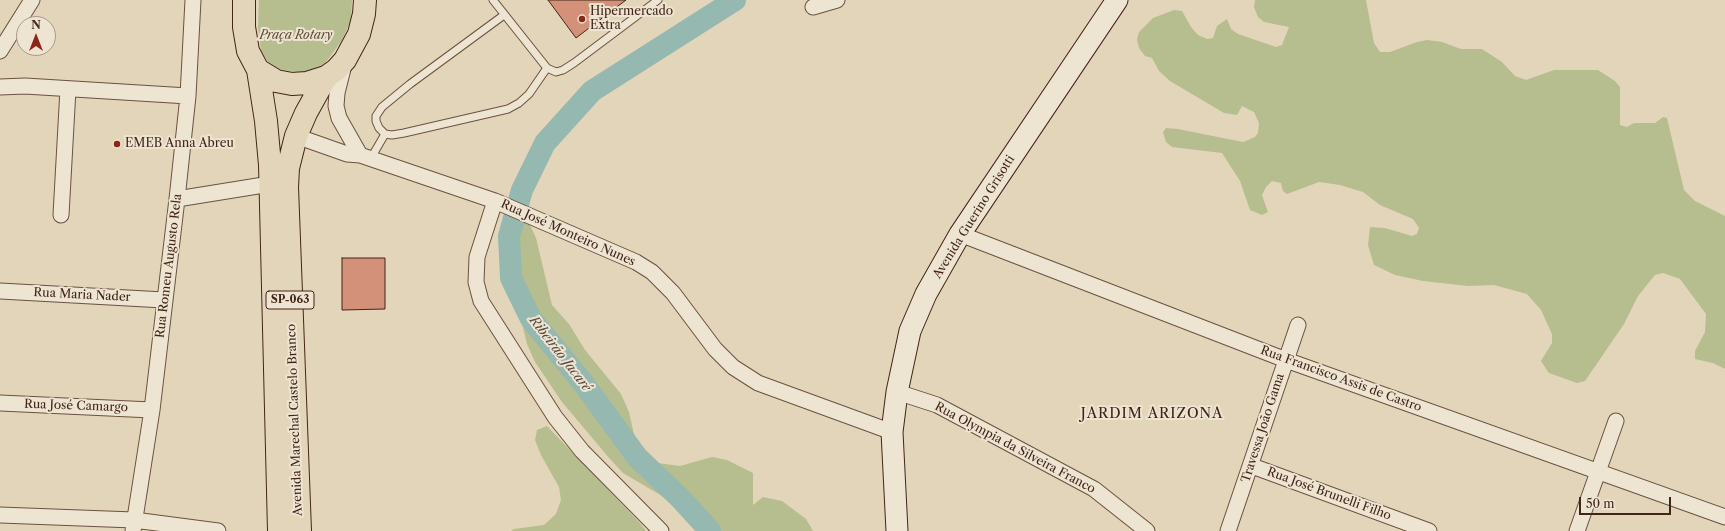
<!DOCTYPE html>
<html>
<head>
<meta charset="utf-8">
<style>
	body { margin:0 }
	#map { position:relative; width:1725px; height:531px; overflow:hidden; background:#e3d5ba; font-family:"Libre Caslon Text",serif }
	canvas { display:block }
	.north { position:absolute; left:16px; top:16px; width:40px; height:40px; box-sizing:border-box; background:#ede4d2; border:1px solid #a99888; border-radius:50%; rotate:0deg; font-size:11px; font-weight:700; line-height:16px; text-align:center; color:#432518 }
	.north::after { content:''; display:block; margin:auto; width:14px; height:18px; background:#8f2418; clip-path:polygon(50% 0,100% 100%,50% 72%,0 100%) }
	.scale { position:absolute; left:1579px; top:497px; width:92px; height:18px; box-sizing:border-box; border:2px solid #432518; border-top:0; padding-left:5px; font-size:12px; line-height:14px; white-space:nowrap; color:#432518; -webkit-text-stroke:3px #ede4d2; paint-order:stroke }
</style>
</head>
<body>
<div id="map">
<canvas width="1725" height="531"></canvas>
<div class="north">N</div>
<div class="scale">50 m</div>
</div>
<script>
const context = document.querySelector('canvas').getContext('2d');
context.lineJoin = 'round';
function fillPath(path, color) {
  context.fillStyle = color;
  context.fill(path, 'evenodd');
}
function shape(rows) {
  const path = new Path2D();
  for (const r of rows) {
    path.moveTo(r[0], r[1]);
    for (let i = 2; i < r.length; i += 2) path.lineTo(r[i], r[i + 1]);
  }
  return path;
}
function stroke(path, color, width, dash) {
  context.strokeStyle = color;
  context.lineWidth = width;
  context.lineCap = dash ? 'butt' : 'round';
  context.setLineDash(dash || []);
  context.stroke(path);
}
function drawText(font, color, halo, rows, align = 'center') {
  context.font = font + ' "Libre Caslon Text",serif';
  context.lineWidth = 4;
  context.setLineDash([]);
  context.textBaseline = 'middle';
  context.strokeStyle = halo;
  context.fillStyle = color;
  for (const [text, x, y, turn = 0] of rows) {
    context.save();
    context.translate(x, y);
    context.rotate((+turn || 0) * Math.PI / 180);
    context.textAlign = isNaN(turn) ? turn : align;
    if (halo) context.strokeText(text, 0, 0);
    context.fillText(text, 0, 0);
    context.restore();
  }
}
const green = shape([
	[259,0,352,0,351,20,342,40,324,65,308,72,296,72,278,69,268,62,261,50,258,28],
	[1255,0,1366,0,1374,43,1380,52,1390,52,1417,42,1427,40,1442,42,1461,49,1482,49,1502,62,1515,76,1526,80,1554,70,1598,70,1615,81,1620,87,1620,125,1627,127,1634,123,1655,123,1663,117,1667,118,1684,190,1695,201,1725,216,1725,369,1713,363,1695,359,1695,351,1705,332,1706,314,1680,279,1663,273,1655,275,1638,296,1624,324,1585,381,1577,383,1549,373,1541,361,1552,343,1552,334,1541,310,1527,294,1494,285,1468,286,1423,281,1395,275,1374,265,1368,245,1370,227,1385,228,1412,236,1417,234,1419,228,1413,219,1380,205,1363,192,1340,185,1319,182,1287,194,1283,191,1281,183,1272,181,1266,187,1262,195,1268,212,1262,215,1250,210,1240,181,1222,153,1172,147,1166,142,1163,132,1166,128,1178,129,1243,142,1255,137,1258,133,1259,123,1254,112,1242,106,1237,115,1224,113,1170,81,1159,71,1152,58,1145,56,1139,48,1137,39,1139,32,1153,18,1174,10,1182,11,1191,27,1198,35,1207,39,1213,38,1217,26,1227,19,1231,29,1238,34,1276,47,1282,45,1289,27,1264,22,1258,17,1254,7],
	[523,220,530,225,536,238,552,305,569,324,585,350,621,394,629,412,635,439,644,453,657,463,680,466,712,457,727,460,753,473,753,505,763,497,782,501,806,519,813,531,697,531,681,511,662,496,623,473,610,459,562,402,535,362,527,344,509,270,512,237,518,224],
	[547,426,640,523,646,531,511,531,514,529,544,525,556,514,561,500,559,487,541,455,535,440,537,430]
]);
const river = shape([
	[710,531,681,499,637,457,584,384,531,319,511,278,509,236,522,190,545,143,592,91,735,0]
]);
const building = shape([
	[548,0,626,0,576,38,548,0],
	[342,258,385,258,385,309,342,310,342,258]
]);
const service = shape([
	[493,0,547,68,556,72,563,70,574,63,658,0],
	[385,134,392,135,404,133,508,109,519,103,529,94,547,68],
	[371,158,385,134,379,128,376,121,376,116,382,107,410,84,504,15]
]);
const minor = shape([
	[813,7,837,0],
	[0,51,32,0],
	[345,61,337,93,336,106,339,118,360,155],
	[0,87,25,86,188,96],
	[296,136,347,154,360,155,495,201,636,262,652,272,673,293,715,349,733,367,758,383,892,432],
	[177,199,270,184],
	[495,201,477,257,476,282,481,301,555,417,582,451,661,531],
	[61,215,68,89],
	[960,234,1286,360,1725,517],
	[0,291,164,300],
	[897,392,937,405,1094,489,1147,531],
	[0,403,152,410],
	[1252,466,1429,531],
	[0,515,134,520,218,531],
	[133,531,152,410,177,199,188,96,193,0],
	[1228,531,1298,325],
	[1577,531,1616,421]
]);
const secondary = shape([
	[897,531,892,432,897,392,910,331,926,294,960,234,1117,0]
]);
const primary = shape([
	[244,0,244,27,248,51,258,70,276,81,292,84,307,83,326,77,336,70,345,60,359,34,364,14,365,0],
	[258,70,266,121,270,165,279,531],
	[300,531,287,187,288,168,296,136,306,113,326,77]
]);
const markers = [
	[582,19,4,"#8f2418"],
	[117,144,4,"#8f2418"]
];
const shields = [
	[290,300,48]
];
const shieldNames = [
	["SP-063",290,300]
];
const poiNames = [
	["Hipermercado",590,12],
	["Extra",590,26],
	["EMEB Anna Abreu",125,144]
];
const parkNames = [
	["Praça Rotary",296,36]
];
const streetNames = [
	["Avenida Guerino Grisotti",974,217,-58],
	["Rua José Monteiro Nunes",568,233,24],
	["Rua Romeu Augusto Rela",169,266,-83],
	["Rua Maria Nader",82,295,3],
	["Rua Francisco Assis de Castro",1341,379,20],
	["Rua José Camargo",76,406,2],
	["Avenida Marechal Castelo Branco",295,420,-92],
	["Travessa João Gama",1263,428,-72],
	["Rua Olympia da Silveira Franco",1015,448,28],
	["Rua José Brunelli Filho",1329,494,20]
];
const waterNames = [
	["Ribeirão Jacaré",560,354,52]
];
const quarterNames = [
	["JARDIM ARIZONA",1152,414]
];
fillPath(green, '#b6bd8e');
stroke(river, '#95b8b1', 22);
fillPath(building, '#d29178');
stroke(building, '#432518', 1);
stroke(service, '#6b5140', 9);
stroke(minor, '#6b5140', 17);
stroke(secondary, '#432518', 23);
stroke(primary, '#432518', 24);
stroke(service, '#ede4d2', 7);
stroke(minor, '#ede4d2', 15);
stroke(secondary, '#ede4d2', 21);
stroke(primary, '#e3d5ba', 22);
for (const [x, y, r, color] of markers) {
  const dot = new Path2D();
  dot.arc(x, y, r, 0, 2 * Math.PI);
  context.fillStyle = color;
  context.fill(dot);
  stroke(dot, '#ede4d2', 1.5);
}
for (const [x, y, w] of shields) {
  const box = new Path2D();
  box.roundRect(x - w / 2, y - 9, w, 18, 3);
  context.fillStyle = '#ede4d2';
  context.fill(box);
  stroke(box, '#432518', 1);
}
drawText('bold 11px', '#432518', null, shieldNames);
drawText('12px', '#432518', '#ede4d2', poiNames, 'left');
drawText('italic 12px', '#604b36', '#ede4d2', parkNames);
drawText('12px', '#432518', '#ede4d2', streetNames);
drawText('italic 13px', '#584a3e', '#ede4d2', waterNames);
context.letterSpacing = '1px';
drawText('14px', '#432518', '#ede4d2', quarterNames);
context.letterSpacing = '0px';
</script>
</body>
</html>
